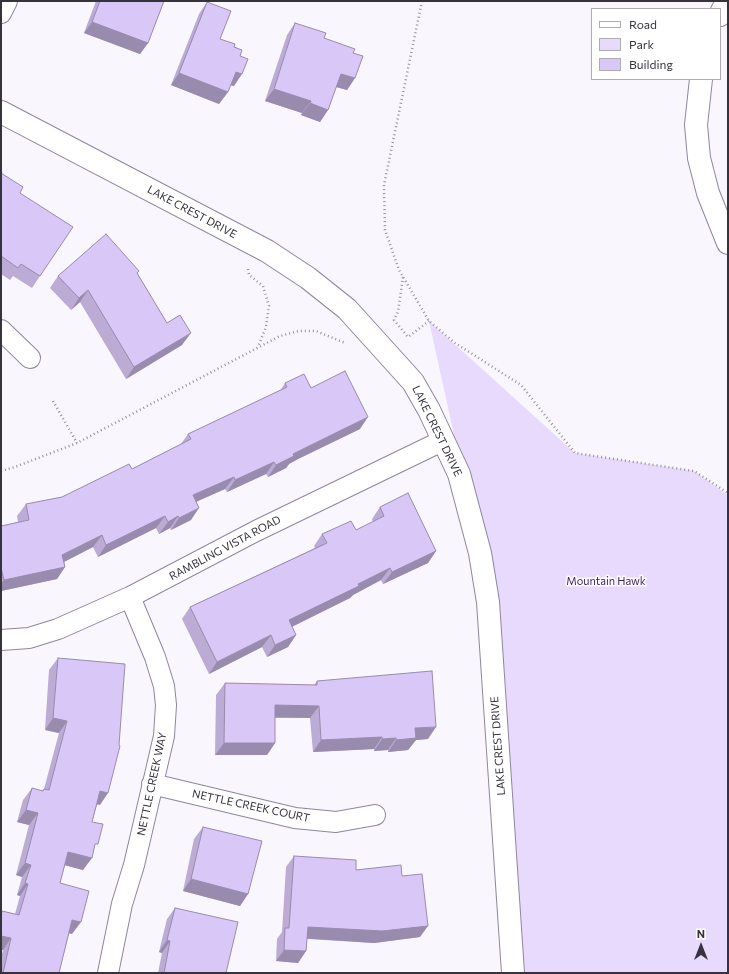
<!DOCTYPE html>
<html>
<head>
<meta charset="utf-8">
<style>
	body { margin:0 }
	#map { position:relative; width:729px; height:974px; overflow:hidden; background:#f9f7fd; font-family:Commissioner,sans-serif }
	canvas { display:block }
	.frame { position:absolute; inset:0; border:2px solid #37333d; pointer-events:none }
	.legend { position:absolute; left:591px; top:8px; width:130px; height:72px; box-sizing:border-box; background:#fff; border:1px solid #afadb1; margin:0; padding:5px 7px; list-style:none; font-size:12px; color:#37333d }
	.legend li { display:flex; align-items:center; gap:8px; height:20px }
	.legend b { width:20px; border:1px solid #afadb1 }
	.north { position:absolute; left:681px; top:926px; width:40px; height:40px; -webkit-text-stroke:3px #fff; paint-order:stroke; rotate:0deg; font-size:11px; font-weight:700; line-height:16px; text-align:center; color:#37333d }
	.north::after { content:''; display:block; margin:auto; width:14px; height:18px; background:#37333d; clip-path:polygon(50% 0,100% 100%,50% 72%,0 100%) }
</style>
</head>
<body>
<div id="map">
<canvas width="729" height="974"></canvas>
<div class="frame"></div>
<ul class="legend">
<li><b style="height:5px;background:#fff"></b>Road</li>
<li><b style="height:11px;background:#e7dafd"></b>Park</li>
<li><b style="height:11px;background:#d9c7f8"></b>Building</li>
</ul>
<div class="north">N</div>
</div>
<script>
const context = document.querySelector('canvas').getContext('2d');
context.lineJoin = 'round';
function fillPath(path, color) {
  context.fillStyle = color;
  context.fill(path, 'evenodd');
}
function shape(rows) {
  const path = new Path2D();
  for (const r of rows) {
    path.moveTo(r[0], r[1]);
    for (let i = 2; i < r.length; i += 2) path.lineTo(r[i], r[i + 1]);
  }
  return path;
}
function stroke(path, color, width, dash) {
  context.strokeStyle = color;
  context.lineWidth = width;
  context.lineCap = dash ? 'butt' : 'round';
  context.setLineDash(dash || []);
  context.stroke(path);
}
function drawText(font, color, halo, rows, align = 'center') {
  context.font = font + ' Commissioner,sans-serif';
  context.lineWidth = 3;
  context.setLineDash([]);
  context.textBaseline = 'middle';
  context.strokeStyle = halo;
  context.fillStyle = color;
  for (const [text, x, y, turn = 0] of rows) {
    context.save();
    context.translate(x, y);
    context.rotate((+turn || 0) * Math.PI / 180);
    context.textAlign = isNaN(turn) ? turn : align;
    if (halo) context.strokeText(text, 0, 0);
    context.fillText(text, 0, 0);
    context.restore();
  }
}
const green = shape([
	[429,321,575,453,694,471,728,495,728,973,513,973,480,553]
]);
const path = shape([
	[422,1,384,185,385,230,399,270,429,321,455,343,521,385,575,453,694,471,728,493],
	[248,269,249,275,263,286,269,306,266,327,258,347],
	[403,277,398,312,394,320,408,337,429,321],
	[53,401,77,443],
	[1,471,15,467,77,443,280,336,299,331,316,331,345,343]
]);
const minor = shape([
	[1,13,7,1],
	[1,330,30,358],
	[1,640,29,638,58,629,130,597,256,531,444,440],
	[152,784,295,818,336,822,375,815],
	[108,973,122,904,134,865,164,736,166,705,164,686,155,657,130,597]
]);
const tertiary = shape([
	[720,15,727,1],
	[701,79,696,125,699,158,708,193,728,243]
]);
const secondary = shape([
	[1,112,267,251,308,278,347,309,413,382,429,410,459,474,480,553,488,602,513,973]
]);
const wall = shape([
	[96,1,164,1,148,43,140,54,84,33],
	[207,2,220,39,234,47,240,56,234,86,230,85,228,92,219,104,171,85,199,14],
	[295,23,353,53,355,78,347,90,336,87,328,110,320,122,301,115,302,113,265,101,287,35],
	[1,173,20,193,40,276,32,288,13,276,10,280,1,274],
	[139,271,137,273,167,323,182,345,126,379,80,302,71,310,50,288,58,276],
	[285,383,311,388,360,429,298,459,289,464,286,468,268,477,266,474,227,492,225,489,196,502,191,520,171,530,170,528,159,534,156,528,98,557,93,547,64,562,65,567,57,579,1,591,1,526,18,522,17,516,26,504,62,497,132,469,181,444,188,434,280,391],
	[380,507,436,551,428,563,383,584,381,580,353,595,350,598,292,627,296,635,288,647,267,657,262,647,209,674,182,619,190,607,315,548,314,546,322,534,356,530,373,522,372,519],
	[58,658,100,805,97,804,92,822,94,849,83,870,65,865,60,883,72,934,69,933,59,973,1,973,1,958,3,950,1,950,1,913,2,911,15,914,20,896,17,895,22,877,16,875,29,825,17,822,23,800,32,788,42,791,44,789,59,733,45,730,49,670],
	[317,681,428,739,416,740,408,750,388,752,388,750,374,751,374,749,313,752,310,718,275,718,275,743,267,755,215,755,216,695,225,683,314,685],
	[203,827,248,894,240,906,183,891,194,839],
	[294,856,356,870,402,876,420,937,374,943,307,939,306,951,298,963,276,961,277,939,282,932,286,867],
	[175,908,226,973,158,973,162,953,159,952,167,919]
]);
const shadedWall = shape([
	[92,22,148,43,140,54,84,33],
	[236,72,242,74,234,86,227,84],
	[179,73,228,92,219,104,171,85],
	[341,74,355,78,347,90,333,86],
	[274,89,311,101,302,113,265,101],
	[310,103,328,110,320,122,301,115],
	[88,290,80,302,71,310,79,298],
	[191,333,182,345,126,379,134,367],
	[368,417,360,429,298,459,289,464,286,468,268,477,276,465,293,454,307,447],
	[274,462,266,474,227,492,235,480],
	[234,477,225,489,184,507,193,495],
	[199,508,191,520,171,530,179,518],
	[165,516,156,528,98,557,106,545],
	[178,516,170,528,159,534,168,522],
	[102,535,93,547,54,567,62,555],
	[436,551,428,563,383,584,392,572],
	[65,567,57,579,1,591,1,584,4,580],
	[390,568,381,580,353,595,350,598,281,632,289,620],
	[271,635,262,647,209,674,217,662],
	[296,635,288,647,267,657,275,645],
	[275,705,319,706,310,718,267,717],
	[53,718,67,721,59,733,45,730],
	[436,727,428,739,416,740,408,750,388,752,396,740,415,728],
	[382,737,374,749,313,752,321,740],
	[396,738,388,750,374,751,382,739],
	[224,743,275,743,267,755,215,755],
	[100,791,108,793,100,805,92,803],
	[26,810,38,813,29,825,17,822],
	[68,852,92,858,83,870,60,864],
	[25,863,31,865,22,877,16,875],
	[191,879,248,894,240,906,183,891],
	[25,883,28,884,20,896,17,895],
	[72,920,81,922,72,934,64,932],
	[428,926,420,937,374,943,300,938,308,927],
	[1,936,11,938,3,950,1,950],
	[167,940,170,941,162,953,159,952],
	[284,950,306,951,298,963,276,961]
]);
const building = shape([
	[100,1,164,1,148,43,92,22,100,1],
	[207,2,231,11,220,39,235,44,234,47,242,50,240,56,248,59,242,74,236,72,228,92,179,73,207,2],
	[295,23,326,33,324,38,355,49,353,53,363,56,355,78,341,74,328,110,310,103,311,101,274,89,295,23],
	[1,173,23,187,20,193,73,227,40,276,21,264,18,268,1,256,1,173],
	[106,234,139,271,137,273,167,323,180,315,191,333,134,367,88,290,79,298,58,276,106,234],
	[345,371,368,417,307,447,293,454,294,456,276,465,274,462,235,480,234,477,193,495,199,508,179,518,178,516,168,522,165,516,106,545,102,535,62,555,65,567,4,580,1,568,1,526,29,520,26,504,62,497,129,464,132,469,191,439,188,434,287,387,285,383,304,374,311,388,345,371],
	[408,493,436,551,392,572,390,568,358,584,359,586,289,620,296,635,275,645,271,635,217,662,190,607,327,543,322,534,351,521,356,530,384,516,380,507,408,493],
	[58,658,125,664,119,745,120,746,108,793,100,791,92,822,103,824,98,844,95,844,92,858,68,852,60,883,89,891,81,922,72,920,59,973,3,973,11,938,1,936,1,916,2,911,19,915,28,884,25,883,31,865,25,863,38,813,26,810,32,788,43,791,44,789,49,790,67,721,53,718,58,658],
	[432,671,436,727,415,728,416,738,396,740,396,738,382,739,382,737,321,740,319,706,275,705,275,743,224,743,225,683,317,685,317,681,432,671],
	[203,827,262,841,248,894,191,879,203,827],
	[294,856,356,860,356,870,401,865,402,876,422,874,428,926,382,931,308,927,306,951,284,950,285,928,289,928,294,856],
	[175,908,238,922,226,973,164,973,170,941,167,940,175,908]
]);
const streetNames = [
	["LAKE CREST DRIVE",192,212,28],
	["LAKE CREST DRIVE",437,431,64],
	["RAMBLING VISTA ROAD",225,548,-28],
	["LAKE CREST DRIVE",498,746,-94],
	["NETTLE CREEK WAY",152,784,-78],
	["NETTLE CREEK COURT",251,806,12]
];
const parkNames = [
	["Mountain Hawk",606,581]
];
fillPath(green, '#e7dafd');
stroke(minor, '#8e869e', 22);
stroke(tertiary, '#8e869e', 24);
stroke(secondary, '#8e869e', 24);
stroke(path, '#95929a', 2.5, [1, 3]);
stroke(minor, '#fff', 20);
stroke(tertiary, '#fff', 22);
stroke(secondary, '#fff', 22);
fillPath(wall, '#bbabd5');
fillPath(shadedWall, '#988bae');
fillPath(building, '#d9c7f8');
stroke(building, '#988bae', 1);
drawText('11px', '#37333d', '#fff', streetNames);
drawText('11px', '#3d1d62', '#fff', parkNames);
</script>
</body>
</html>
